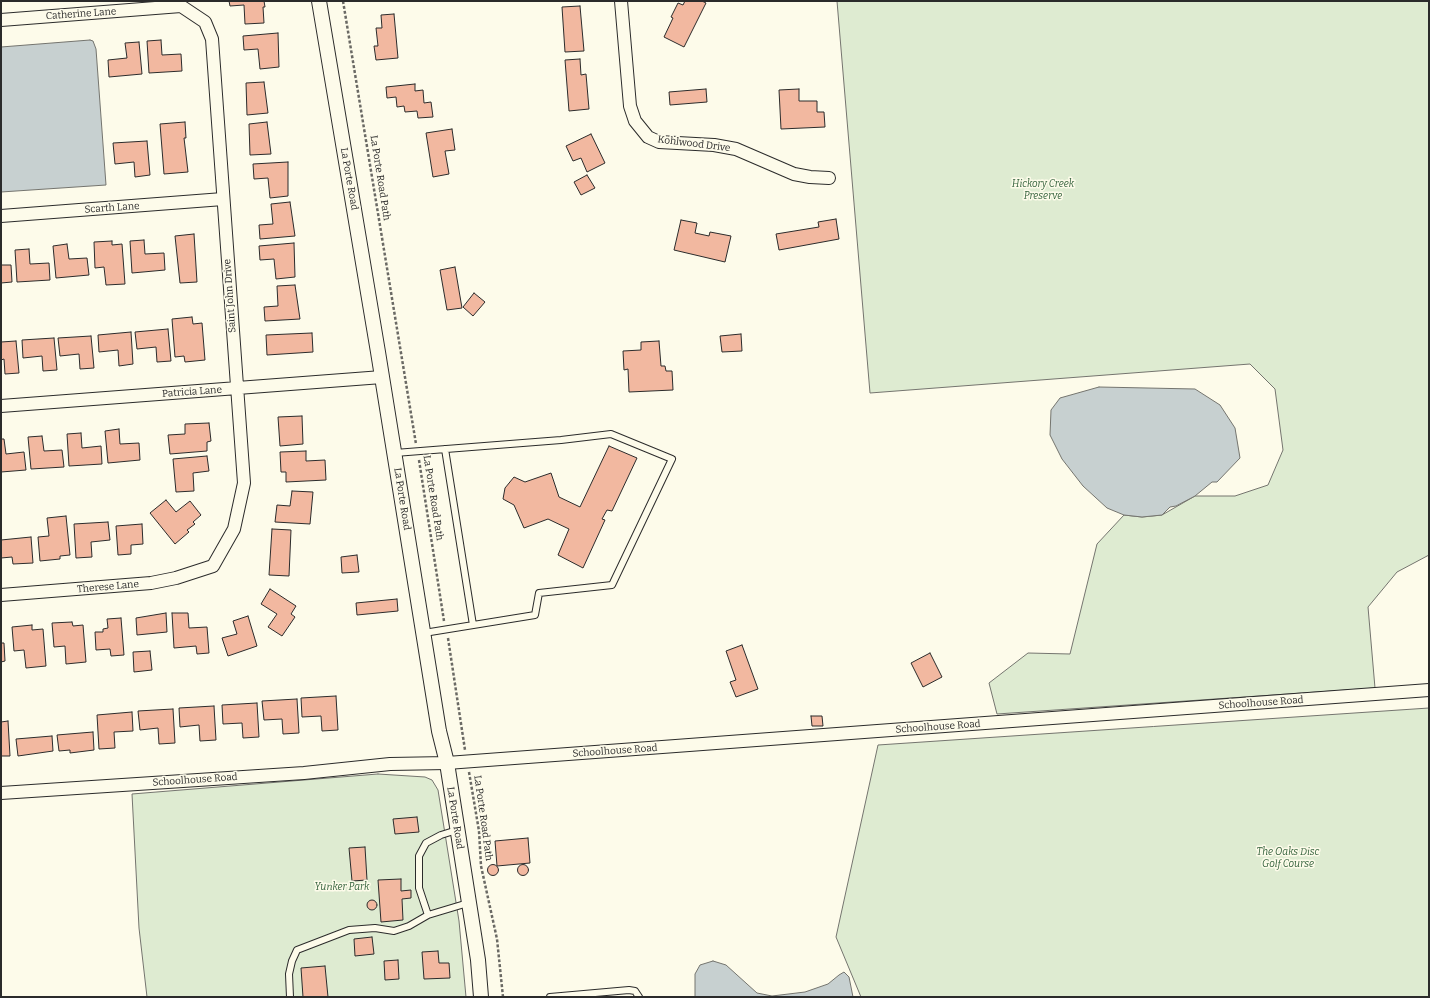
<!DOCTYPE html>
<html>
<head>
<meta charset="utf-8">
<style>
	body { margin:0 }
	#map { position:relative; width:1430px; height:998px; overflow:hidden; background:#fdfbea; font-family:Bitter,serif }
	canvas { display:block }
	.frame { position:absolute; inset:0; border:2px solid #2b2b2b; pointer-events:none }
</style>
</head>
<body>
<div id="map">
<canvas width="1430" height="998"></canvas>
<div class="frame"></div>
</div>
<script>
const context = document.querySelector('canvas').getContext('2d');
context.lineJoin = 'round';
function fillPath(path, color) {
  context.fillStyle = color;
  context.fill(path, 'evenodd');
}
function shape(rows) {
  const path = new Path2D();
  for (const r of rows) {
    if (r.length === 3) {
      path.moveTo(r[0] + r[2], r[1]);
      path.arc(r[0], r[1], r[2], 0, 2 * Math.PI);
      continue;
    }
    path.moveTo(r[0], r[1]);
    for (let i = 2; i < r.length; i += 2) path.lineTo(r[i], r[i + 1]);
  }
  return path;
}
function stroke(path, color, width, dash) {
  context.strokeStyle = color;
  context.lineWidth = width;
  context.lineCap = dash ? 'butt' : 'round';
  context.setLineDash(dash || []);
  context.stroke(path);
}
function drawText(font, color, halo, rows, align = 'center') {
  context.font = font + ' Bitter,serif';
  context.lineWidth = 3;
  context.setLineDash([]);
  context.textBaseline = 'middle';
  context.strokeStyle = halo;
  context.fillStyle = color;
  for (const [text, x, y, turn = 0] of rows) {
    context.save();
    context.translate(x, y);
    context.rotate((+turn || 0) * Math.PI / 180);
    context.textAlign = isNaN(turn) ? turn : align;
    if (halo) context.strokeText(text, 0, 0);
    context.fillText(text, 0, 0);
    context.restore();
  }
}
const green = shape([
	[837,1,1429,1,1429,555,1397,572,1368,607,1375,688,997,714,989,683,1028,653,1070,654,1097,544,1124,515,1142,517,1162,515,1195,496,1235,496,1268,485,1283,450,1275,389,1250,364,870,393,837,1],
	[1429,708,1429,997,861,997,836,937,878,745,1429,708],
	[378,774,425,777,432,780,438,790,459,921,466,997,147,997,139,928,132,794,378,774]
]);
const water = shape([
	[90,40,93,41,96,49,106,185,1,192,1,47,90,40],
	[1099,387,1195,389,1220,405,1235,428,1240,458,1217,482,1212,482,1195,496,1176,506,1170,507,1162,515,1142,517,1124,515,1107,508,1083,486,1062,459,1050,435,1051,410,1060,398,1099,387],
	[713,961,726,965,757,993,772,996,805,992,828,984,839,975,844,972,849,977,853,997,695,997,695,974,700,965,713,961]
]);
const building = shape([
	[229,1,264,1,265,7,263,7,264,23,245,24,244,5,230,6,229,1],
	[685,1,702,1,706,3,684,47,664,37,673,18,671,17,678,3,683,5,685,1],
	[580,6,584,51,565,52,562,7,580,6],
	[394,14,398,58,376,60,374,46,378,46,376,28,382,28,381,15,394,14],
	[278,33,279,67,260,69,258,49,244,50,243,36,278,33],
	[161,40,162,55,181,54,182,71,149,73,147,41,161,40],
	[139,42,142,74,109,77,108,60,127,58,125,43,139,42],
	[580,59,581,75,586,74,589,109,569,111,565,60,580,59],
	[264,82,268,113,247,115,246,83,264,82],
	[415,84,415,91,423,90,424,103,431,102,433,117,418,118,417,111,405,112,404,106,397,107,396,97,387,98,386,87,415,84],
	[706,89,707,102,670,105,669,92,706,89],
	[799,89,799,101,817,101,817,112,824,112,825,127,781,129,779,90,799,89],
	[185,122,186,138,184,138,188,172,164,174,160,124,185,122],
	[267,122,271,154,250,155,249,124,267,122],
	[452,129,455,150,445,151,449,174,433,177,426,133,452,129],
	[591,134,605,163,587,172,581,158,573,161,566,146,591,134],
	[147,141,150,175,135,177,134,162,115,164,113,143,147,141],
	[288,162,288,196,270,198,268,178,254,179,253,164,288,162],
	[587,175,595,188,581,195,574,182,587,175],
	[290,202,295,236,260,239,259,225,273,224,271,204,290,202],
	[836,219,839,239,779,250,776,234,819,227,818,222,836,219],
	[681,220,697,223,695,233,709,236,710,232,731,236,725,262,674,250,681,220],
	[194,234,197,282,180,283,175,236,194,234],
	[144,240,145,254,164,253,165,270,132,273,130,241,144,240],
	[112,241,112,245,122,244,125,284,106,285,104,267,95,268,94,242,112,241],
	[294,243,295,277,276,279,274,259,260,260,259,246,294,243],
	[67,244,69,259,87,258,89,275,56,278,53,246,67,244],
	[29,249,30,264,49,263,50,280,17,282,15,250,29,249],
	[1,265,11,265,12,282,1,283,1,265],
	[455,267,462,308,447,310,440,270,455,267],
	[295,285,300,319,265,321,264,307,278,306,277,286,295,285],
	[474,293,485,302,473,316,463,307,474,293],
	[192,317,193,324,202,323,205,360,185,362,184,356,175,357,172,319,192,317],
	[168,329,171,361,157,362,156,347,137,349,135,332,168,329],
	[131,332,133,364,119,366,118,350,99,352,98,335,131,332],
	[312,333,313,352,267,355,266,335,312,333],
	[741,334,742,351,722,352,720,336,741,334],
	[91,336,94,368,80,369,79,354,60,356,58,338,91,336],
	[54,338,57,370,43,371,42,356,23,358,22,340,54,338],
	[16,341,19,373,5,374,4,359,1,360,1,342,16,341],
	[659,341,661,366,665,366,666,371,672,371,673,390,629,392,628,369,624,370,623,351,641,350,641,342,659,341],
	[302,416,303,444,280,446,278,417,302,416],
	[209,423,211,441,207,442,207,451,170,454,168,435,185,434,185,424,209,423],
	[119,429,120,444,139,443,140,460,108,463,105,431,119,429],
	[81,433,82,448,101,446,102,464,69,466,67,434,81,433],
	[42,436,44,451,62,450,64,467,31,469,28,437,42,436],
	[1,439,4,439,6,454,24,452,26,470,1,472,1,439],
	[609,446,637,458,612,511,607,510,602,519,605,520,583,568,558,555,569,529,548,519,524,528,514,505,503,499,505,488,514,477,525,482,551,473,559,497,580,507,609,446],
	[306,451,306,461,325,460,326,480,286,482,286,472,281,472,280,452,306,451],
	[207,456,209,471,193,473,194,491,176,492,173,459,207,456],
	[292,491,313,492,310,524,275,522,277,505,290,506,292,491],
	[166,500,176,512,190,501,201,515,193,522,195,524,187,530,189,532,175,544,150,513,166,500],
	[66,516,70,555,60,556,60,559,40,561,38,537,49,536,47,518,66,516],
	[108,522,110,540,91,542,92,557,76,558,74,524,108,522],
	[142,524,143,544,131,545,131,554,118,555,116,526,142,524],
	[272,529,291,530,289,576,269,575,272,529],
	[31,537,33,563,13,564,12,557,1,558,1,540,31,537],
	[357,555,359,572,342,573,341,557,357,555],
	[270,589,296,606,291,614,295,617,282,636,268,627,277,614,261,604,270,589],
	[397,599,398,611,357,615,356,603,397,599],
	[166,613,167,632,137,635,136,618,166,613],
	[172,613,188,613,189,628,207,627,209,653,197,654,196,646,174,648,172,613],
	[248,616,257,646,228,656,222,638,237,634,233,621,248,616],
	[121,618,124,655,111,656,110,649,96,650,95,632,103,632,103,629,108,628,107,619,121,618],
	[72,622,73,626,83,625,86,662,66,664,65,646,54,647,52,623,72,622],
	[32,625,32,630,43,629,46,666,26,668,24,650,14,651,12,627,32,625],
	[1,643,4,643,5,661,1,662,1,643],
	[742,645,758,689,736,697,730,682,736,680,726,651,742,645],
	[150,651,152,670,134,672,133,652,150,651],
	[930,653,942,677,923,687,911,663,930,653],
	[336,696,338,730,322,731,321,716,302,717,301,698,336,696],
	[297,699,299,733,283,734,282,719,264,720,262,701,297,699],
	[257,703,259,737,243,738,242,723,223,724,222,705,257,703],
	[214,706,216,740,200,741,199,725,180,727,179,708,214,706],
	[173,709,175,743,159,744,158,728,140,730,138,711,173,709],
	[132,712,133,731,114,732,115,748,99,749,97,715,132,712],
	[811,716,822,716,823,726,812,726,811,716],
	[8,721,10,756,1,756,1,722,8,721],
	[93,732,94,750,70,753,70,750,59,751,57,735,93,732],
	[52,736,53,751,18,756,16,739,52,736],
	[417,817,419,832,395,834,393,819,417,817],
	[528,838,530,863,497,866,495,841,528,838],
	[365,847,367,880,352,881,349,848,365,847],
	[523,870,5.5],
	[493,870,5.5],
	[401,879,401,891,411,890,411,898,402,899,403,920,381,922,378,880,401,879],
	[372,905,5],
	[372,937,374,954,355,956,354,939,372,937],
	[438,951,439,963,449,963,450,978,424,979,422,952,438,951],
	[398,960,399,979,385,980,384,961,398,960],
	[325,966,328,997,303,997,301,968,325,966]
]);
const path = shape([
	[343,1,416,444],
	[419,460,444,621],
	[448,638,465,750],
	[469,772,479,831,481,866,497,939,503,997]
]);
const service = shape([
	[445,449,473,625],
	[395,453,561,440,611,434,672,459,612,585,539,593,535,615,424,633],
	[428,915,419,888,419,856,426,843,441,835,457,830],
	[290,997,289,974,292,961,297,950,349,930,375,928,394,931,409,926,428,915,468,903],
	[550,997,629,990,635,991,639,997]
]);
const minor = shape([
	[621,1,630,106,635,121,648,137,659,142,714,145,736,149,794,174,810,177,829,178],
	[1,20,181,6,205,22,212,39,244,483,234,529,213,566,176,578,151,583,1,595],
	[1,216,223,199],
	[1,406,382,377],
	[1,793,304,773,390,764,447,763,1429,690]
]);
const tertiary = shape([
	[319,1,378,352,439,731,447,763,478,960,481,997]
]);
const streetNames = [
	["Catherine Lane",81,14,-4],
	["Kohlwood Drive",694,144,7],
	["La Porte Road Path",380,178,81],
	["La Porte Road",349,179,80],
	["Scarth Lane",112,208,-4],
	["Saint John Drive",230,296,-94],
	["Patricia Lane",192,392,-4],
	["La Porte Road Path",433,498,81],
	["La Porte Road",402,499,81],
	["Therese Lane",108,587,-5],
	["Schoolhouse Road",1261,703,-4],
	["Schoolhouse Road",938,727,-4],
	["Schoolhouse Road",615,751,-4],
	["Schoolhouse Road",195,780,-4],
	["La Porte Road",455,818,81],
	["La Porte Road Path",483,818,82]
];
const parkNames = [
	["Hickory Creek",1043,184],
	["Preserve",1043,196],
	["The Oaks Disc",1288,852],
	["Golf Course",1288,864],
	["Yunker Park",342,887]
];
fillPath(green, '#deebd1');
stroke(green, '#74746e', 1);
fillPath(water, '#c7d0d0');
stroke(water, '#74746e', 1);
fillPath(building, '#f2b8a0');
stroke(building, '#2b2b2b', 1);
stroke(service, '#2b2b2b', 8);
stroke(minor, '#2b2b2b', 14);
stroke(tertiary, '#2b2b2b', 16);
stroke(path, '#6a6964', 2.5, [3, 2]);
stroke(service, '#fdfbea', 6);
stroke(minor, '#fdfbea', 12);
stroke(tertiary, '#fdfbea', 14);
drawText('10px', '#2b2b2b', '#fdfbea', streetNames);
drawText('italic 10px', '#34623c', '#fdfbea', parkNames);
</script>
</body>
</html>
